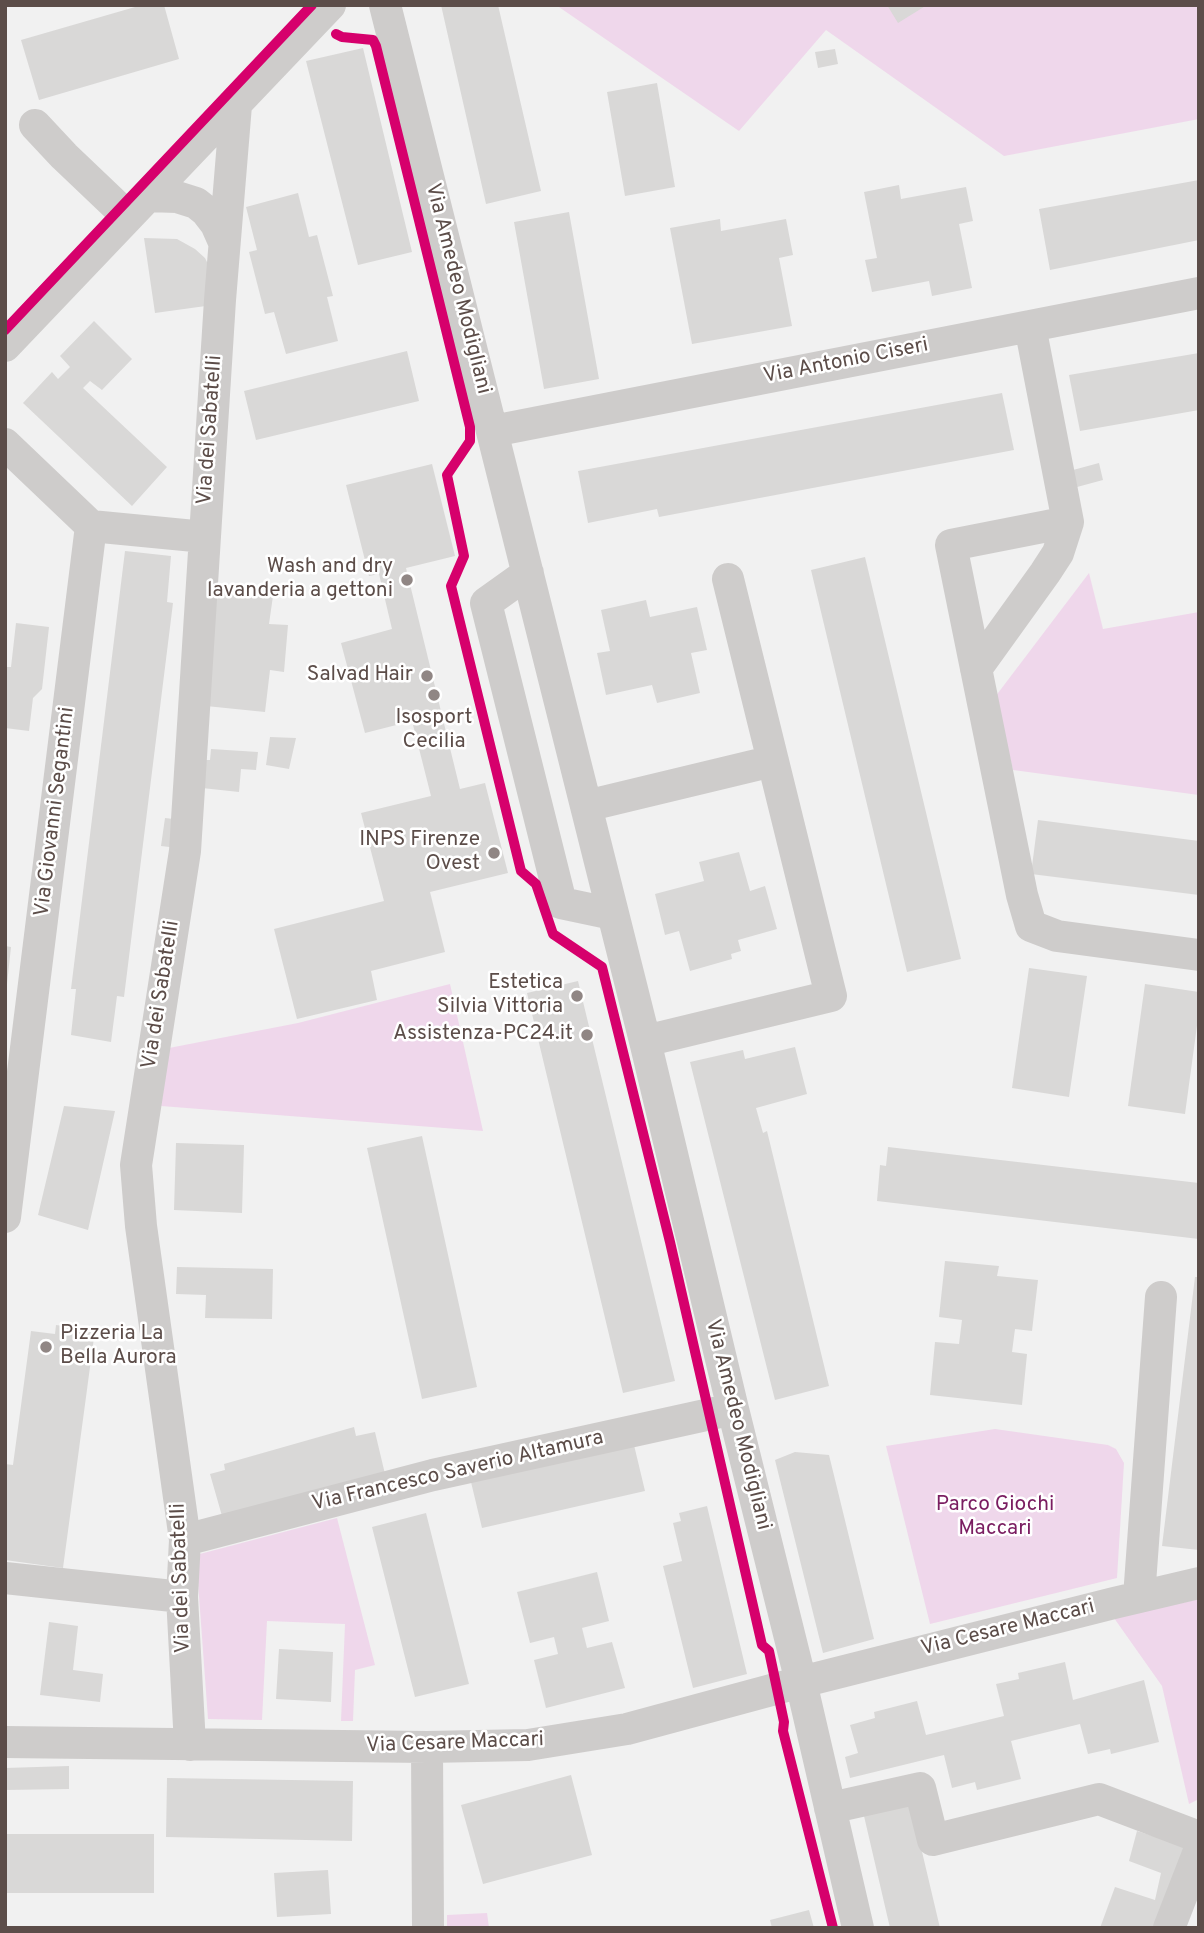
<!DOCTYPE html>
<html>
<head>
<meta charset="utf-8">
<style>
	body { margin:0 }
	#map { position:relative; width:1204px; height:1933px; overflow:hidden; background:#f1f1f1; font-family:Overpass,sans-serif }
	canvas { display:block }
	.frame { position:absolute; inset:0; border:7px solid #5c4d49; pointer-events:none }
</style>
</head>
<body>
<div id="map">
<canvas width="1204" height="1933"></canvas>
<div class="frame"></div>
</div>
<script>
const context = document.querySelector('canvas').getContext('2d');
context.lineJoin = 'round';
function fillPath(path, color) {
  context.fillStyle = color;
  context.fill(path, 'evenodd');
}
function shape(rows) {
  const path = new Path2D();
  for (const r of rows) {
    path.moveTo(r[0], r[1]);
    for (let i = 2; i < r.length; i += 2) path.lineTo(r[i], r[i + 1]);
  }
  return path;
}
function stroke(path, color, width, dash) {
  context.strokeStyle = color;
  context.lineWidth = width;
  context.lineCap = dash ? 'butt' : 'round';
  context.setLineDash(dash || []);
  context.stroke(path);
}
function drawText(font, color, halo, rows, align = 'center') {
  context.font = font + ' Overpass,sans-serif';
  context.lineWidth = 5;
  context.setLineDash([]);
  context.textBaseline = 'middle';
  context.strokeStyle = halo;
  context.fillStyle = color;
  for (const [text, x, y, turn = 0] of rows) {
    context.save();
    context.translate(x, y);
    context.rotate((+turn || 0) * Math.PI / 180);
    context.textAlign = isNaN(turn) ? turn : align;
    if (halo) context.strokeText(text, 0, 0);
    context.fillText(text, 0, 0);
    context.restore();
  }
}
const green = shape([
	[556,5,1199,5,1199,119,1004,156,826,30,739,131],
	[1089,573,1103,629,1199,612,1199,795,1013,770,995,697],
	[450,984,483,1131,161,1106,169,1048,298,1023],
	[995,1429,1108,1445,1116,1449,1124,1463,1117,1578,930,1624,886,1446],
	[337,1518,375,1665,355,1670,353,1721,341,1721,345,1624,267,1621,262,1720,208,1719,196,1555],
	[1199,1599,1199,1799,1189,1804,1162,1686,1114,1618],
	[487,1913,489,1928,447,1928,447,1915]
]);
const building = shape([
	[142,5,164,5,179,59,39,100,21,40],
	[441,5,498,5,541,191,486,204],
	[887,5,927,5,898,23],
	[363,48,412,252,358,265,306,61],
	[835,49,838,64,818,68,815,52],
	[657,83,675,187,625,196,607,92],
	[1199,180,1199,240,1050,270,1039,209],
	[899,185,901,199,966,187,973,221,959,224,972,288,932,296,929,281,872,292,865,260,877,258,864,192],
	[298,193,309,237,317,235,333,296,327,297,338,341,286,354,274,312,265,314,249,252,257,250,246,207],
	[569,212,599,379,544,389,514,222],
	[720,219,721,231,786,219,793,255,779,258,792,326,692,344,670,228],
	[144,238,177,239,195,249,205,258,211,270,213,305,155,313],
	[94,321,132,359,102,390,90,381,83,388,167,467,132,506,23,403,52,372,58,379,70,367,60,356],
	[407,351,419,401,256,440,244,391],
	[1199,353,1199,410,1080,431,1069,375],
	[1002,393,1014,450,659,517,657,509,588,523,578,471],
	[1099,463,1103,480,1077,487,1073,470],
	[432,464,455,556,406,568,460,789,485,783,508,873,430,892,445,952,371,971,377,1000,297,1019,274,929,384,901,361,813,431,796,412,721,365,733,341,643,392,629,379,574,369,576,346,485],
	[125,551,171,556,167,602,173,603,124,997,117,996,111,1042,71,1035,76,989,71,989],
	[865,557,961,959,907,972,811,570],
	[213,585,274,589,269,624,288,625,284,672,270,670,265,712,206,706],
	[646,600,650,617,697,607,707,650,691,653,700,693,657,703,652,685,606,695,597,653,610,651,601,610],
	[16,623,49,627,42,689,33,698,29,731,5,728,5,667,11,667],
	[270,737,296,738,289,769,266,765],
	[211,749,258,752,256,770,241,769,239,792,202,788,204,760,210,760],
	[165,818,182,820,178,848,161,846],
	[1038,820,1199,841,1199,895,1031,874],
	[739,852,750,891,765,886,777,929,738,940,741,951,731,954,732,959,690,971,679,931,665,935,655,894,704,881,699,862],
	[5,946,11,947,7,984,5,984],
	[1029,968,1087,976,1069,1097,1012,1088],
	[578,981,675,1381,623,1393,527,993],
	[1145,984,1199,992,1199,1011,1185,1114,1128,1106],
	[795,1047,807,1094,756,1108,763,1133,767,1131,829,1386,775,1400,690,1062,743,1050,745,1059],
	[64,1106,115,1111,88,1230,38,1215],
	[422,1136,477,1387,422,1399,367,1148],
	[176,1143,244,1145,242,1213,174,1210],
	[888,1147,1199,1183,1199,1239,877,1201,880,1165,886,1166],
	[945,1261,999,1266,997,1276,1038,1280,1032,1331,1015,1329,1012,1352,1027,1354,1022,1405,930,1395,935,1342,959,1344,962,1320,939,1317],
	[177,1267,273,1269,272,1319,205,1318,206,1295,176,1294],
	[1195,1277,1199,1277,1199,1550,1162,1546],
	[56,1325,95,1330,63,1568,5,1560,5,1464,13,1465,31,1331,55,1334],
	[354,1427,356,1436,375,1432,385,1474,222,1516,210,1474,225,1470,224,1464],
	[634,1445,645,1491,482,1528,471,1482],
	[795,1452,829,1455,874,1639,823,1653,775,1460],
	[707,1506,747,1674,693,1688,663,1566,682,1561,673,1523,681,1521,679,1513],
	[426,1513,469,1684,415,1697,372,1527],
	[597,1572,609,1621,582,1628,587,1648,612,1642,625,1688,546,1708,534,1660,558,1654,554,1637,530,1643,517,1592],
	[49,1622,78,1626,73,1670,103,1674,100,1702,40,1695],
	[279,1649,333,1652,331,1702,276,1699],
	[1065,1662,1073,1700,1144,1680,1159,1742,1111,1754,1110,1749,1088,1754,1080,1724,1011,1741,1021,1779,977,1790,975,1782,952,1788,944,1755,850,1778,845,1757,858,1753,850,1725,875,1718,874,1712,917,1701,926,1735,1004,1716,996,1684,1019,1679,1018,1673],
	[69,1766,69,1789,5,1790,5,1768],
	[571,1775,592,1855,483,1884,461,1805],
	[167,1778,353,1781,352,1841,166,1837],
	[911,1805,940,1928,890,1928,864,1816],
	[1137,1831,1185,1846,1156,1928,1100,1928,1115,1887,1155,1900,1161,1873,1129,1861],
	[5,1834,154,1834,154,1893,5,1893],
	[328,1870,331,1914,277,1917,274,1873],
	[809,1910,814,1928,772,1928,770,1920]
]);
const minor = shape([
	[385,5,645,1041,733,1409,801,1682,858,1928],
	[35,125,64,156,127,216],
	[147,196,177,197,196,203,206,211,216,224,224,242],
	[5,346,330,5],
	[493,431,1199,293],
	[5,444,91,526,5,1217],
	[1068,522,951,545,1022,895,1031,926,1057,936,1199,955],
	[91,526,205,537],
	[528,573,486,603,561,903,613,914],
	[976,669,1045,573,1058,553,1068,522,1030,326],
	[586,806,773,761],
	[645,1041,831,996,728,579],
	[185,1540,433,1475,733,1409],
	[5,1578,182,1597],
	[1139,1597,1161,1297],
	[5,1742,427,1747,528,1745,627,1729,801,1682,1114,1603,1199,1583],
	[190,1745,182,1597,185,1540,141,1226,136,1165,185,851,220,300,236,105],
	[427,1747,428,1928],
	[830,1808,920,1788,933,1840,1099,1799,1199,1837],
	[1169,1928,1199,1851]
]);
const cycleway = shape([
	[336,34,342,37,373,40,376,46,470,427,470,441,447,475,464,556,451,586,521,871,536,884,553,934,602,967,670,1242,762,1645,769,1651,784,1722,783,1731,833,1928],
	[5,330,312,5]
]);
const markers = [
	[407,580,7,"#908684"],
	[427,676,7,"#908684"],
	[434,695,7,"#908684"],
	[494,853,7,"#908684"],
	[577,996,7,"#908684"],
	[587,1035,7,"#908684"],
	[46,1347,7,"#908684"]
];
const streetNames = [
	["Via Amedeo Modigliani",457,289,76],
	["Via Antonio Ciseri",846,362,-11],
	["Via dei Sabatelli",211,430,-86],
	["Via Giovanni Segantini",56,812,-83],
	["Via dei Sabatelli",162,995,-81],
	["Via Amedeo Modigliani",737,1425,76],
	["Via Francesco Saverio Altamura",458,1472,-13],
	["Via dei Sabatelli",182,1578,-92],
	["Via Cesare Maccari",1008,1629,-14],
	["Via Cesare Maccari",455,1744,-2]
];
const poiNames = [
	["Wash and dry",393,568],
	["lavanderia a gettoni",393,592],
	["Salvad Hair",413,676],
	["Isosport",434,719,"center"],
	["Cecilia",434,743,"center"],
	["INPS Firenze",480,841],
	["Ovest",480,865],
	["Estetica",563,984],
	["Silvia Vittoria",563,1008],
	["Assistenza-PC24.it",573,1035],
	["Pizzeria La",60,1335,"left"],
	["Bella Aurora",60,1359,"left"]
];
const parkNames = [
	["Parco Giochi",995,1506],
	["Maccari",995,1530]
];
fillPath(green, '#efd7eb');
fillPath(building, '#d9d8d7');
stroke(minor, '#cecccb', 32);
stroke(cycleway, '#d6006c', 10);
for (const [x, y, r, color] of markers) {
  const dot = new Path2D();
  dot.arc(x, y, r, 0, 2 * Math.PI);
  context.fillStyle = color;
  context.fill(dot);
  stroke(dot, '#fff', 2.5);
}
drawText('21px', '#5c4d49', '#fff', streetNames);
drawText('21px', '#5c4d49', '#fff', poiNames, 'right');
drawText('21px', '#7a1d61', '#fff', parkNames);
</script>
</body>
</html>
